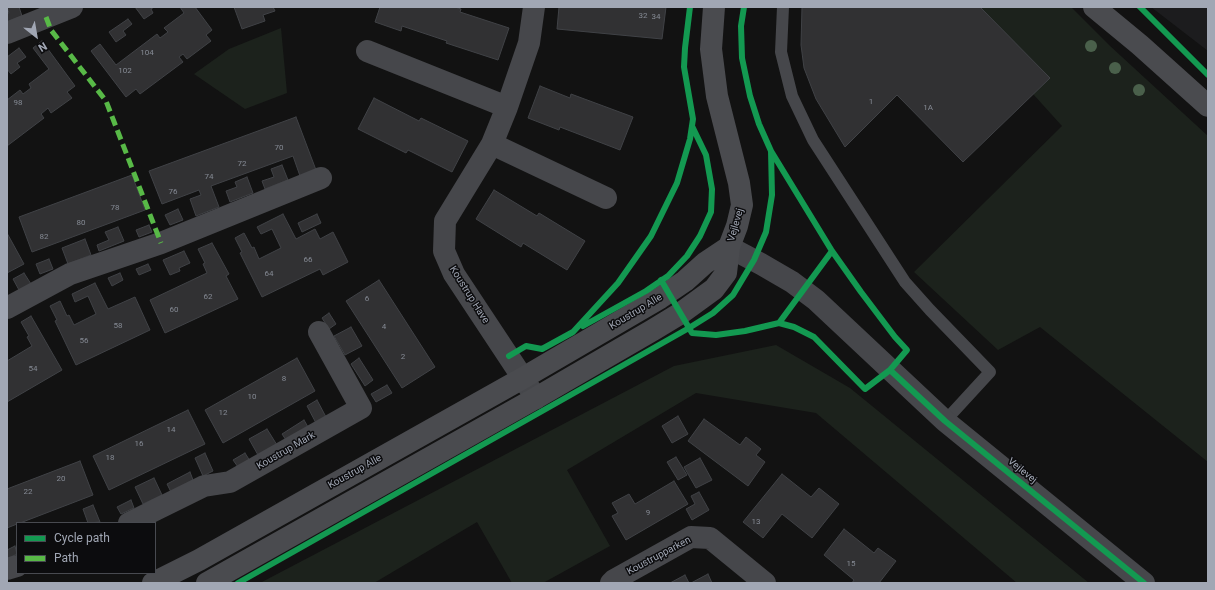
<!DOCTYPE html>
<html>
<head>
<meta charset="utf-8">
<style>
	body { margin:0 }
	#map { position:relative; width:1215px; height:590px; overflow:hidden; background:#121212; font-family:Roboto,sans-serif }
	canvas { display:block }
	.frame { position:absolute; inset:0; border:8px solid #a1a7b4; pointer-events:none }
	.legend { position:absolute; left:16px; top:522px; width:140px; height:52px; box-sizing:border-box; background:#0c0c0e; border:1px solid #484a50; margin:0; padding:5px 7px; list-style:none; font-size:12px; color:#a1a7b4 }
	.legend li { display:flex; align-items:center; gap:8px; height:20px }
	.legend b { width:20px; border:1px solid #484a50 }
	.north { position:absolute; left:16px; top:16px; width:40px; height:40px; -webkit-text-stroke:3px #0c0c0e; paint-order:stroke; rotate:149deg; font-size:11px; font-weight:700; line-height:16px; text-align:center; color:#a1a7b4 }
	.north::after { content:''; display:block; margin:auto; width:14px; height:18px; background:#a1a7b4; clip-path:polygon(50% 0,100% 100%,50% 72%,0 100%) }
</style>
</head>
<body>
<div id="map">
<canvas width="1215" height="590"></canvas>
<div class="frame"></div>
<ul class="legend">
<li><b style="height:5px;background:#139951"></b>Cycle path</li>
<li><b style="height:5px;background:#58b947"></b>Path</li>
</ul>
<div class="north">N</div>
</div>
<script>
const context = document.querySelector('canvas').getContext('2d');
context.lineJoin = 'round';
function fillPath(path, color) {
  context.fillStyle = color;
  context.fill(path, 'evenodd');
}
function shape(rows) {
  const path = new Path2D();
  for (const r of rows) {
    path.moveTo(r[0], r[1]);
    for (let i = 2; i < r.length; i += 2) path.lineTo(r[i], r[i + 1]);
  }
  return path;
}
function stroke(path, color, width, dash) {
  context.strokeStyle = color;
  context.lineWidth = width;
  context.lineCap = dash ? 'butt' : 'round';
  context.setLineDash(dash || []);
  context.stroke(path);
}
function drawText(font, color, halo, rows, align = 'center') {
  context.font = font + ' Roboto,sans-serif';
  context.lineWidth = 3;
  context.setLineDash([]);
  context.textBaseline = 'middle';
  context.strokeStyle = halo;
  context.fillStyle = color;
  for (const [text, x, y, turn = 0] of rows) {
    context.save();
    context.translate(x, y);
    context.rotate((+turn || 0) * Math.PI / 180);
    context.textAlign = isNaN(turn) ? turn : align;
    if (halo) context.strokeText(text, 0, 0);
    context.fillText(text, 0, 0);
    context.restore();
  }
}
const built = shape([
	[1151,7,1208,7,1208,51]
]);
const green = shape([
	[980,7,1071,7,1109,45,1208,136,1207,148,1208,149,1208,462,1040,327,998,350,914,272,1062,126,1033,94,1050,78],
	[281,28,287,93,245,109,194,74,229,49],
	[776,345,850,388,1089,583,1017,583,816,413,696,393,567,470,610,546,543,583,512,583,477,522,374,583,260,583,674,366]
]);
const building = shape([
	[7,7,19,7,22,16,7,22,7,13,9,13,7,7],
	[135,7,154,7,151,9,153,13,144,19,135,7],
	[180,7,195,7,212,30,206,35,211,41,187,59,183,54,179,57,183,62,140,94,136,89,126,97,91,51,100,44,116,65,157,34,160,38,168,32,164,28,184,13,180,7],
	[234,7,273,7,275,11,263,15,265,21,242,29,234,7],
	[380,7,455,7,461,9,460,12,509,28,498,60,446,43,447,41,402,26,401,31,375,22,380,7],
	[559,7,666,7,662,39,557,29,559,7],
	[802,7,980,7,1050,78,963,162,897,95,845,147,816,99,804,68,801,45,802,7],
	[128,19,132,24,123,31,126,35,116,42,109,32,128,19],
	[42,41,75,86,67,92,72,98,51,113,48,108,41,114,44,118,7,146,7,100,20,90,23,94,31,88,29,84,49,69,33,48,42,41],
	[19,48,26,57,17,63,20,67,11,74,7,69,7,57,19,48],
	[540,86,570,98,571,94,633,117,620,150,560,127,559,130,528,118,540,86],
	[374,98,419,121,421,118,468,141,452,172,408,150,406,153,358,129,374,98],
	[296,117,316,170,300,176,293,156,211,186,219,207,196,216,190,199,201,195,199,190,162,204,149,171,296,117],
	[282,165,288,180,265,189,262,181,274,177,271,169,282,165],
	[132,175,145,210,32,252,19,217,132,175],
	[247,177,253,193,230,202,226,191,237,187,235,182,247,177],
	[494,190,537,216,539,213,585,241,567,270,523,243,521,247,476,219,494,190],
	[178,209,183,220,170,225,165,215,178,209],
	[283,214,296,239,315,229,320,239,333,232,348,262,323,275,320,269,262,297,240,253,242,252,235,238,244,233,252,248,254,247,259,259,281,248,272,229,261,234,257,227,283,214],
	[317,214,321,223,302,232,298,223,317,214],
	[149,225,152,232,139,237,136,230,149,225],
	[118,227,124,241,99,251,97,245,109,240,105,232,118,227],
	[7,233,24,264,7,273,7,233],
	[85,239,91,255,68,264,62,248,85,239],
	[212,243,229,274,226,276,238,299,165,333,150,300,207,273,203,264,205,263,198,249,212,243],
	[184,251,190,263,179,268,180,271,170,275,163,260,184,251],
	[49,259,53,269,40,274,36,264,49,259],
	[148,264,151,270,139,275,136,269,148,264],
	[24,273,31,284,19,290,13,279,24,273],
	[120,273,123,280,112,286,108,278,120,273],
	[379,280,435,367,402,388,346,301,379,280],
	[95,283,108,309,135,297,150,330,76,365,55,321,57,320,50,306,60,301,67,316,69,315,74,325,96,314,88,296,75,302,72,294,95,283],
	[329,313,336,324,329,329,322,318,329,313],
	[31,316,62,370,7,402,7,361,32,346,27,337,29,336,21,322,31,316],
	[351,327,362,346,345,355,334,336,351,327],
	[297,358,315,391,223,443,205,410,297,358],
	[359,358,373,380,365,386,351,364,359,358],
	[387,385,392,393,376,402,371,394,387,385],
	[317,400,326,417,316,423,307,406,317,400],
	[188,410,205,444,109,490,93,456,188,410],
	[678,416,688,434,672,443,662,426,678,416],
	[704,419,740,445,746,437,761,449,756,455,765,462,748,486,688,441,704,419],
	[304,420,308,427,286,440,282,434,304,420],
	[267,429,277,445,258,455,249,439,267,429],
	[205,453,213,471,203,476,195,458,205,453],
	[245,453,250,461,238,467,233,460,245,453],
	[676,457,687,475,678,480,667,462,676,457],
	[700,458,712,480,696,488,684,467,700,458],
	[80,461,93,495,20,523,17,523,17,524,7,528,7,489,80,461],
	[190,472,193,480,171,492,167,484,190,472],
	[782,474,811,497,819,488,839,504,812,538,782,514,763,538,743,522,782,474],
	[154,478,162,495,143,504,135,487,154,478],
	[674,481,688,504,626,540,612,516,618,513,612,503,629,494,635,504,674,481],
	[699,492,709,510,692,520,686,509,695,504,691,496,699,492],
	[131,500,134,508,121,514,117,507,131,500],
	[93,505,100,522,88,523,83,509,93,505],
	[844,529,874,553,878,548,896,561,879,583,852,583,854,580,824,555,844,529],
	[15,546,17,554,7,559,7,550,15,546],
	[708,574,712,583,691,583,708,574],
	[685,575,689,583,670,583,685,575]
]);
const lane = shape([
	[783,7,781,52,792,96,813,140,905,282,930,310,990,372,945,421]
]);
const street = shape([
	[534,7,529,43,507,107,492,144,445,221,444,251,454,274,536,398],
	[7,33,72,7],
	[367,51,507,107],
	[492,144,606,198],
	[729,247,761,264,792,282,816,300,945,421,1144,583],
	[7,308,70,274,161,243,321,178],
	[129,523,204,486,230,482,361,408,319,332],
	[7,569,17,566],
	[611,583,614,580,691,537,710,538,765,583]
]);
const secondary = shape([
	[1094,7,1140,45,1208,106],
	[153,583,199,560,523,378,660,298,685,281,705,263,729,247],
	[207,583,536,398,653,330,681,313,714,289,726,273,729,247,737,226,742,205,739,183,717,96,711,49,714,7]
]);
const quiet = shape([
	[46,17,51,30,106,101,161,243]
]);
const cycleway = shape([
	[1140,7,1208,75],
	[661,280,692,333,716,335,745,331,779,323,794,327,814,337,865,389,890,370,907,350,895,337,861,292,832,251,771,151],
	[779,323,832,251],
	[583,326,646,291,668,276,687,256,700,236,711,212,712,189,706,155,692,126],
	[509,356,526,346,542,349,573,332,618,283,651,236,677,183,690,139,693,119,684,67,685,48,690,7],
	[890,370,945,421,1144,583],
	[238,583,689,328,713,313,733,295,754,260,766,232,772,195,771,151,759,124,750,96,742,58,741,26,744,7]
]);
const trees = [
	[1091,46],
	[1115,68],
	[1139,90]
];
const numberNames = [
	["32",643,16],
	["34",656,17],
	["104",147,53],
	["102",125,71],
	["1",871,102],
	["98",18,103],
	["1A",928,108],
	["70",279,148],
	["72",242,164],
	["74",209,177],
	["76",173,192],
	["78",115,208],
	["80",81,223],
	["82",44,237],
	["66",308,260],
	["64",269,274],
	["62",208,297],
	["6",367,299],
	["60",174,310],
	["58",118,326],
	["4",384,327],
	["56",84,341],
	["2",403,357],
	["54",33,369],
	["8",284,379],
	["10",252,397],
	["12",223,413],
	["14",171,430],
	["16",139,444],
	["18",110,458],
	["20",61,479],
	["22",28,492],
	["9",648,513],
	["13",756,522],
	["15",851,564]
];
const streetNames = [
	["Vejlevej",736,225,-74],
	["Koustrup Have",469,295,58],
	["Koustrup Alle",636,312,-31],
	["Koustrup Mark",286,451,-30],
	["Vejlevej",1022,471,39],
	["Koustrup Alle",355,472,-29],
	["Koustrupparken",659,556,-28]
];
fillPath(built, '#1c1c1e');
fillPath(green, '#1c221c');
fillPath(building, '#313133');
stroke(building, '#404246', 1);
stroke(lane, '#46474b', 12);
stroke(street, '#46474b', 22);
stroke(secondary, '#4a4b4f', 22);
stroke(quiet, '#58b947', 5, [10, 5]);
stroke(cycleway, '#139951', 6);
context.fillStyle = '#4a604b';
for (const [x, y] of trees) {
  context.beginPath();
  context.arc(x, y, 6, 0, 2 * Math.PI);
  context.fill();
}
drawText('8px', '#858a94', null, numberNames);
drawText('10px', '#a1a7b4', '#0c0c0e', streetNames);
</script>
</body>
</html>
